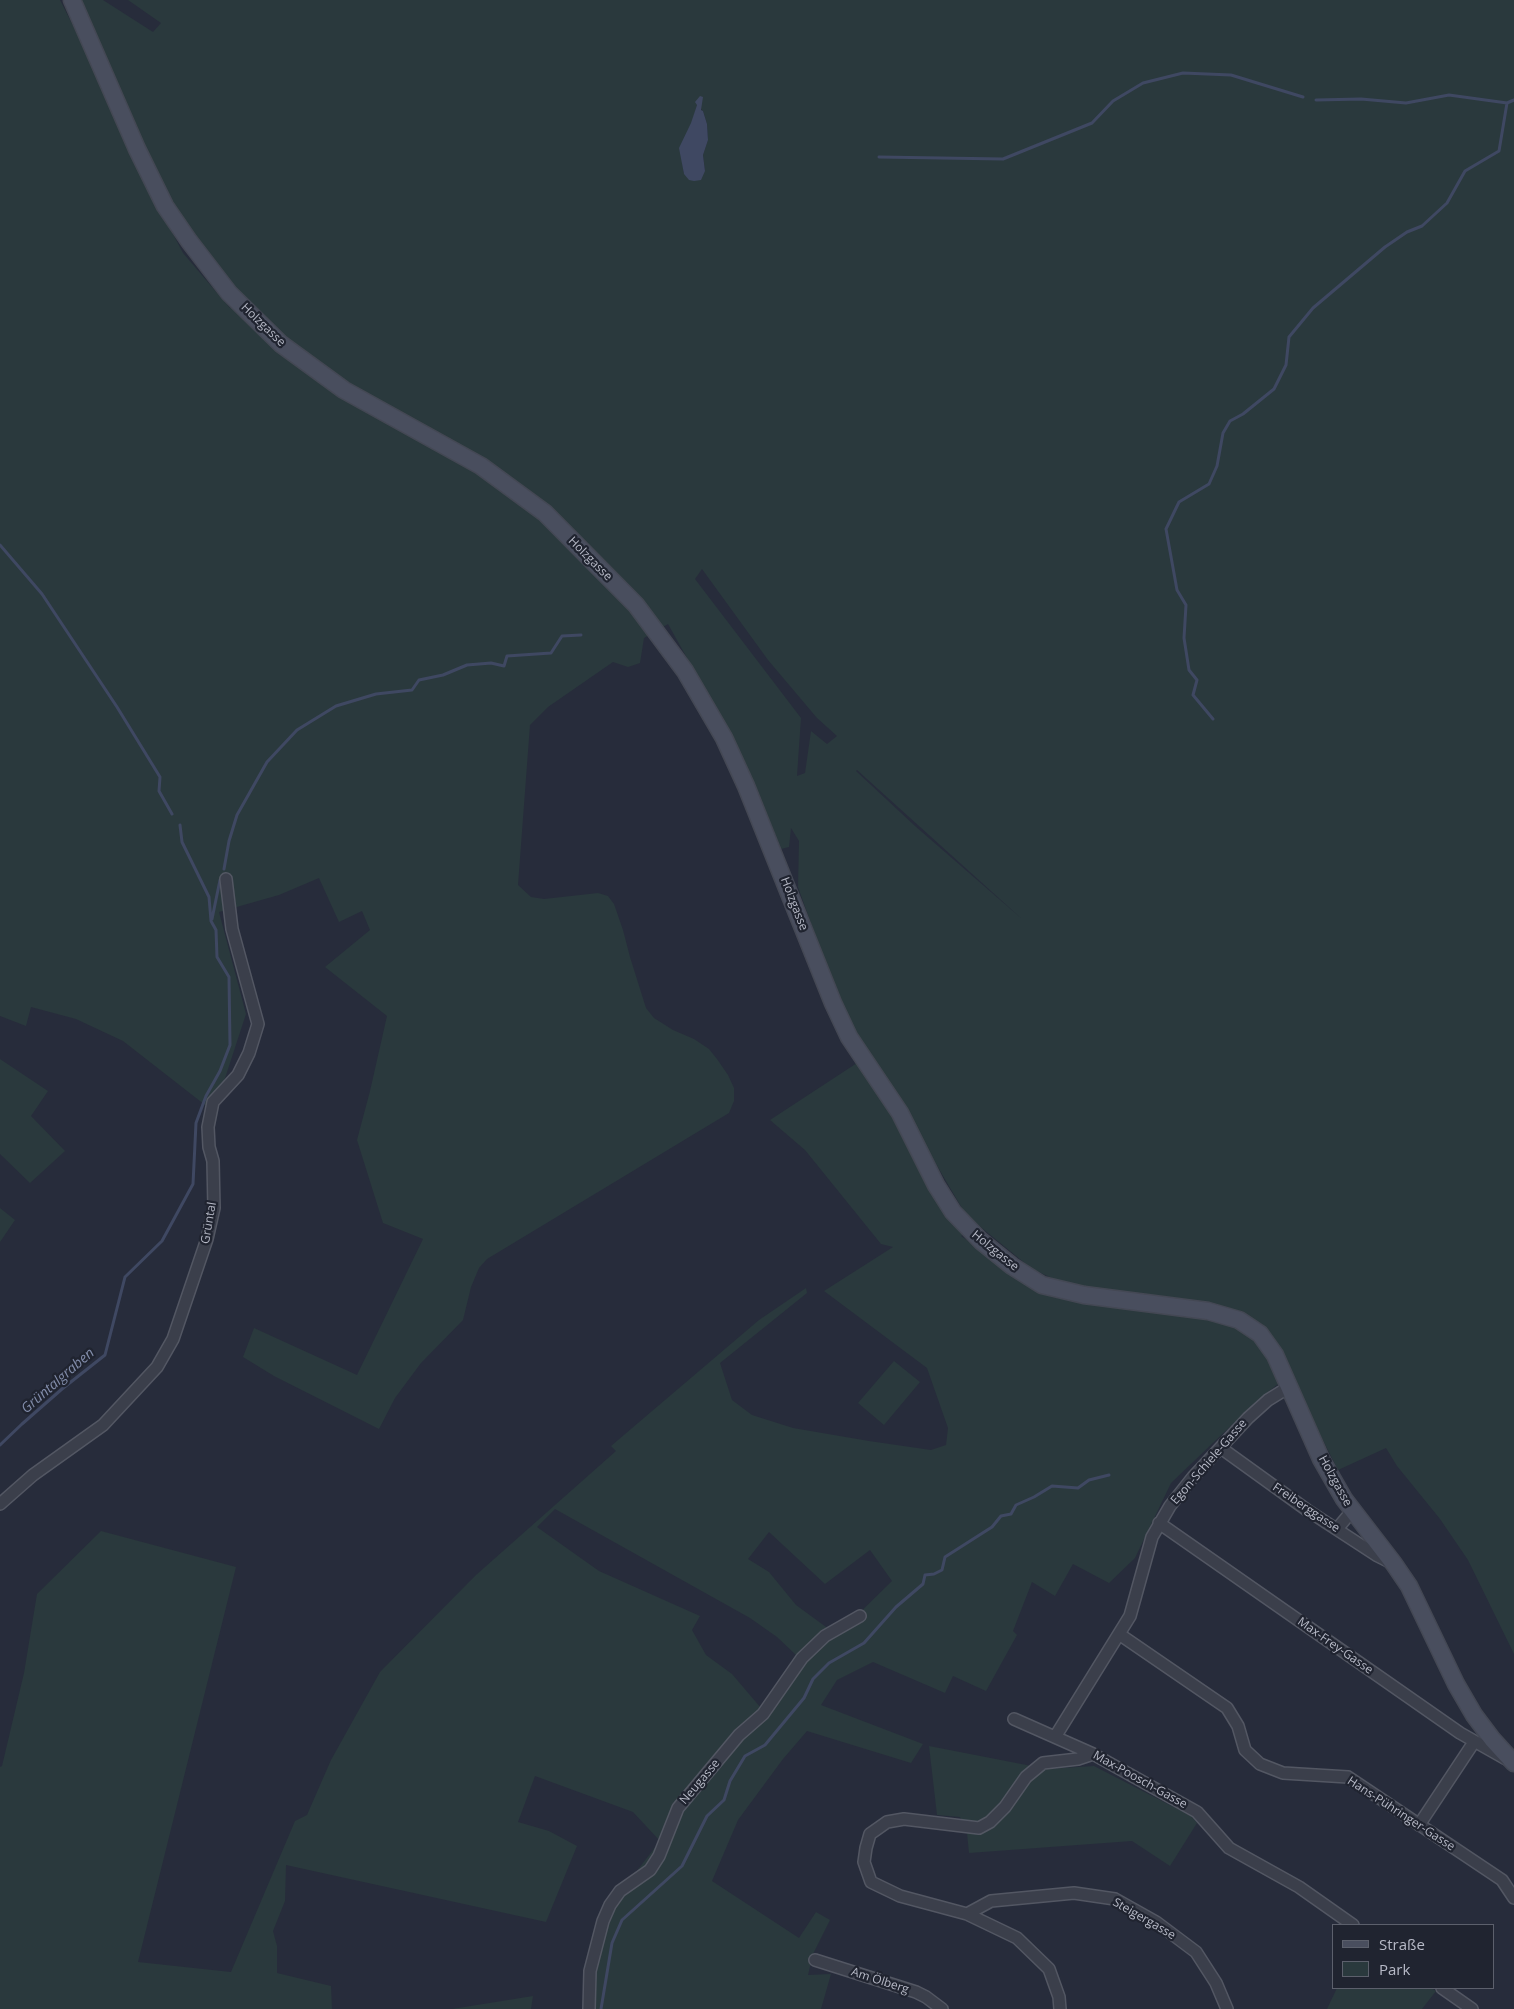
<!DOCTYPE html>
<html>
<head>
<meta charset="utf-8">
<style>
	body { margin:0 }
	#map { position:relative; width:1514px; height:2009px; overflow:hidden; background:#272c3b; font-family:"Open Sans",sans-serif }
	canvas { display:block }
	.legend { position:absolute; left:1332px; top:1924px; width:162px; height:65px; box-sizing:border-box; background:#202430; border:1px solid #5c606c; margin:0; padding:6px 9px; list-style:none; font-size:15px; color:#b7bac7 }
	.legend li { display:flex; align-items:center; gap:10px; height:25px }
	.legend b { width:25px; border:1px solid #5c606c }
</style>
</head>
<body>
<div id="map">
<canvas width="1514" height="2009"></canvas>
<ul class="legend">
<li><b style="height:6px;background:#494e5e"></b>Straße</li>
<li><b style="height:14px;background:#2a393d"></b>Park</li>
</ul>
</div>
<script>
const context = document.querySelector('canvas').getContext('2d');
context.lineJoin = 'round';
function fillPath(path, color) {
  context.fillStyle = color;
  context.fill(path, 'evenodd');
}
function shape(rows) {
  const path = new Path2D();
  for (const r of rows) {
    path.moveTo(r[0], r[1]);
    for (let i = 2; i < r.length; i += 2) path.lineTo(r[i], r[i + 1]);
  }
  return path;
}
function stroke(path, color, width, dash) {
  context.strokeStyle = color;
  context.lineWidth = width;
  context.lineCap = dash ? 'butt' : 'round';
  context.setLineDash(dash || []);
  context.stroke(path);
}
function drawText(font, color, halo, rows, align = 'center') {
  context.font = font + ' "Open Sans",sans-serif';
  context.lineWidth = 4.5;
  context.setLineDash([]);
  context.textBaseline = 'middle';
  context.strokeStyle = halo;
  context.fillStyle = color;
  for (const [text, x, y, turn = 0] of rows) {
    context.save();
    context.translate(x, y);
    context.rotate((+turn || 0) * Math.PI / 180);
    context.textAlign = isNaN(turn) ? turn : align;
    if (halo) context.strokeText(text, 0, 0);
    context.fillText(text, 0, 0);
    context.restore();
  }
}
const green = shape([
	[0,0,60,0,89,57,130,152,183,253,230,308,239,296,174,207,135,132,81,0,103,0,153,32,161,23,128,0,1514,0,1514,1654,1468,1560,1440,1519,1397,1466,1386,1448,1338,1470,1282,1359,1262,1324,1225,1308,1185,1299,1065,1284,1032,1269,966,1215,910,1120,843,1013,798,887,799,841,791,828,789,847,781,849,744,760,668,624,644,638,640,663,628,667,613,662,548,707,530,725,518,885,531,897,544,899,598,893,608,896,614,904,623,930,630,957,646,1008,654,1018,673,1030,694,1039,709,1049,717,1059,728,1075,734,1088,734,1101,729,1113,487,1259,479,1268,471,1287,463,1320,421,1363,395,1398,379,1429,274,1376,243,1357,254,1328,357,1375,423,1239,383,1223,357,1140,370,1091,387,1016,325,967,370,930,362,911,339,922,319,878,279,895,219,912,246,1014,214,1112,123,1041,76,1019,31,1007,26,1026,0,1016],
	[697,105,703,111,707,124,708,140,703,155,705,171,684,174,682,161],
	[702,569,768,660,817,718,837,736,827,744,811,731,805,773,797,776,801,718,695,579],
	[856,771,857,770,1022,919,915,826],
	[0,1059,48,1091,31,1116,65,1151,30,1183,0,1154],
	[857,1063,877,1086,966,1233,961,1236,1052,1297,1098,1305,1203,1316,1238,1324,1256,1337,1282,1381,1259,1399,1171,1483,1135,1558,1109,1583,1073,1564,1055,1596,1032,1582,1013,1631,1017,1635,986,1691,953,1676,945,1693,873,1662,837,1680,821,1705,923,1744,911,1763,807,1731,783,1759,738,1820,712,1881,799,1938,816,1912,830,1920,813,1954,808,1975,831,1974,821,2009,588,2009,589,1970,616,1889,636,1872,660,1841,633,1812,535,1776,518,1822,549,1831,577,1846,546,1922,286,1865,285,1901,273,1931,277,1946,277,1973,331,1986,332,2009,0,2009,0,1767,2,1766,24,1673,37,1594,101,1531,236,1567,138,1962,231,1972,295,1821,307,1815,331,1760,380,1672,476,1575,616,1451,611,1446,759,1320,806,1288,807,1293,720,1363,732,1400,752,1415,793,1428,869,1441,931,1450,946,1445,948,1428,927,1368,824,1291,893,1247,881,1244,805,1150,770,1120],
	[555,1509,750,1618,777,1637,796,1655,783,1682,761,1708,732,1674,706,1655,692,1630,700,1616,599,1571,537,1527],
	[769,1532,825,1584,870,1550,892,1581,837,1635,796,1605,769,1572,748,1559],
	[0,1208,15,1220,0,1242],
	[894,1361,920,1382,884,1425,858,1403],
	[929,1746,1047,1769,1094,1766,1191,1816,1197,1823,1170,1866,1132,1841,969,1853,967,1833,960,1817,937,1815],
	[1337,1988,1431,1988,1436,1991,1422,2009,1327,2009],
	[533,1996,531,2009,452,2009]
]);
const water = shape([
	[700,96,703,97,701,110,703,111,707,124,708,140,703,155,705,171,701,180,694,181,689,180,684,174,679,148,691,123,697,105,695,102]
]);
const stream = shape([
	[1316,100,1361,99,1406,103,1449,95,1507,103,1514,100],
	[879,157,1003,159,1092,123,1113,101,1143,83,1183,73,1231,75,1303,97],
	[0,545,42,594,117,707,160,777,159,791,172,814],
	[1213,719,1193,695,1197,680,1189,670,1184,638,1186,605,1177,590,1166,529,1179,502,1209,484,1217,466,1223,433,1230,421,1243,414,1274,389,1286,365,1289,337,1313,308,1385,247,1407,232,1422,226,1447,203,1465,171,1499,151,1507,103],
	[224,869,229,841,237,815,267,762,297,730,336,706,376,694,412,690,419,680,443,675,467,665,491,663,504,666,507,656,551,653,562,636,581,635],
	[212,919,220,880],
	[0,1445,22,1424,62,1389,105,1355,125,1277,162,1241,193,1184,196,1123,206,1096,220,1071,230,1045,229,977,217,957,216,930,211,921,209,897,182,842,180,825],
	[601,2009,612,1943,622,1920,682,1866,707,1816,724,1800,730,1781,745,1756,765,1745,804,1698,813,1679,829,1663,864,1643,896,1607,923,1584,925,1575,934,1574,942,1570,945,1557,992,1527,1001,1516,1011,1514,1016,1505,1034,1497,1052,1486,1078,1488,1089,1480,1109,1475]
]);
const street = shape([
	[1221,1448,1307,1510,1376,1555,1390,1562],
	[0,1504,33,1475,103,1425,157,1367,173,1339,207,1239,214,1208,213,1161,209,1147,208,1127,213,1102,238,1075,249,1053,258,1024,232,929,226,879],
	[1159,1523,1460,1733,1506,1759],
	[1337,1529,1352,1511],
	[1119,1634,1227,1708,1238,1726,1245,1750,1260,1764,1283,1773,1348,1777,1502,1880,1514,1898],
	[1014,1719,1093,1754,1197,1812,1229,1848,1299,1887,1353,1925],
	[1055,1737,1130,1616,1152,1537,1170,1506,1193,1477,1248,1418,1268,1400,1289,1387],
	[1419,1825,1474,1742],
	[967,1914,991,1901,1074,1893,1115,1899,1156,1922,1196,1952,1216,1983,1227,2009],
	[815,1960,916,1992,926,1997,942,2009],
	[1442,1988,1472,2009],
	[589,2009,590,1971,603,1921,610,1905,620,1891,650,1870,659,1856,678,1808,739,1735,763,1714,802,1658,825,1636,860,1616],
	[1060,2009,1059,1997,1049,1969,1017,1938,967,1914,900,1896,871,1882,864,1862,866,1848,870,1834,887,1822,904,1819,979,1828,990,1822,1005,1807,1026,1777,1043,1763,1078,1759,1093,1754]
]);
const secondary = shape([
	[72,0,137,149,165,206,189,241,229,293,281,344,344,390,481,466,545,513,636,605,685,671,724,738,746,786,833,1003,849,1037,900,1113,936,1185,953,1212,981,1241,1012,1266,1042,1285,1084,1295,1208,1311,1239,1320,1260,1334,1275,1355,1321,1459,1344,1499,1394,1564,1409,1586,1456,1684,1474,1715,1492,1739,1514,1763]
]);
const streetNames = [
	["Holzgasse",263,325,44],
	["Holzgasse",590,559,45],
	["Holzgasse",794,904,69],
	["Grüntal",209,1223,-80],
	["Holzgasse",995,1251,39],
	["Egon-Schiele-Gasse",1209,1462,-49],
	["Holzgasse",1335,1481,61],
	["Freiberggasse",1306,1508,34],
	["Max-Frey-Gasse",1335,1646,35],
	["Max-Poosch-Gasse",1140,1780,29],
	["Neugasse",700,1782,-50],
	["Hans-Pühringer-Gasse",1401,1814,33],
	["Steigergasse",1144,1919,30],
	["Am Ölberg",880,1981,18]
];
const waterNames = [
	["Grüntalgraben",58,1381,-41]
];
fillPath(green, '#2a393d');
fillPath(water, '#3f4862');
stroke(stream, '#3f4862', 3);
stroke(street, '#535763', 14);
stroke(secondary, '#444854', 19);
stroke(street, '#3b3f4b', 11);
stroke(secondary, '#494e5e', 16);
drawText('12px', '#b7bac7', '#202430', streetNames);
drawText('italic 14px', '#828daa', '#202430', waterNames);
</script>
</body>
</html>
